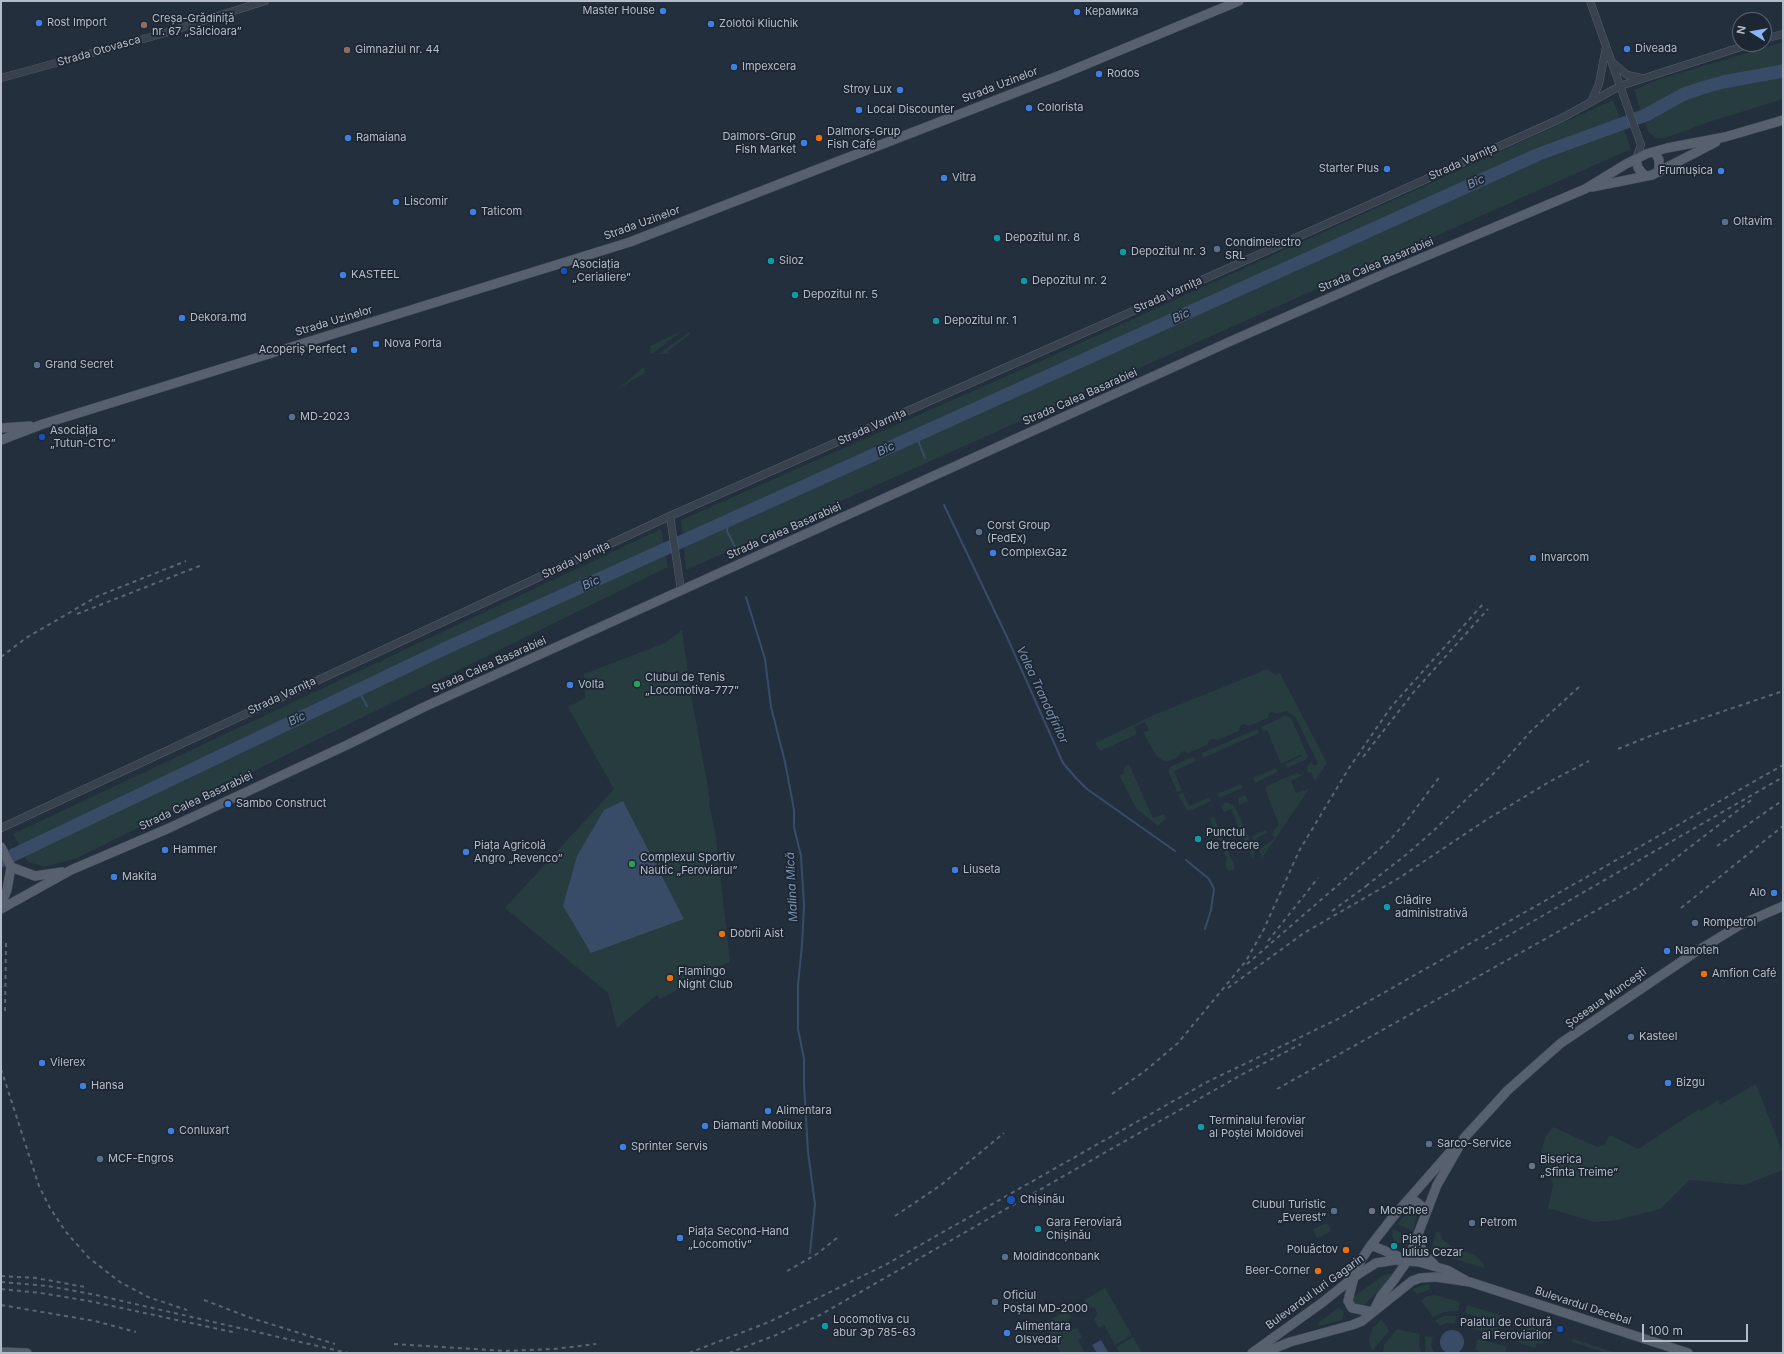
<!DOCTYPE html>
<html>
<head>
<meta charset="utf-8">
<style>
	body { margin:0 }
	#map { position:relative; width:1784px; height:1354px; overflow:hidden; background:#242f3e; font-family:Inter,sans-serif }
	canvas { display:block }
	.frame { position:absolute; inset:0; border:2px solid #b4bcc9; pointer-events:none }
	.north { position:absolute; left:1732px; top:12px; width:40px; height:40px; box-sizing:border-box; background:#1d2633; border:1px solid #59626f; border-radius:50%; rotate:281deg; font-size:11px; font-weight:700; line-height:16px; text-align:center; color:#b4bcc9 }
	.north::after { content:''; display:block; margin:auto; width:14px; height:18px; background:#8ab4f8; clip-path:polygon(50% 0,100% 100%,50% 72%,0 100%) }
	.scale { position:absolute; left:1642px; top:1324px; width:106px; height:18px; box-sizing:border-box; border:2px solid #b4bcc9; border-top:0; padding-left:5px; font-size:12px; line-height:14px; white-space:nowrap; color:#b4bcc9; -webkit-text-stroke:3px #1d2633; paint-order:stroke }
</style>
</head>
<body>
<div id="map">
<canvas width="1784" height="1354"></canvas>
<div class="frame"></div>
<div class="north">N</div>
<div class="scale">100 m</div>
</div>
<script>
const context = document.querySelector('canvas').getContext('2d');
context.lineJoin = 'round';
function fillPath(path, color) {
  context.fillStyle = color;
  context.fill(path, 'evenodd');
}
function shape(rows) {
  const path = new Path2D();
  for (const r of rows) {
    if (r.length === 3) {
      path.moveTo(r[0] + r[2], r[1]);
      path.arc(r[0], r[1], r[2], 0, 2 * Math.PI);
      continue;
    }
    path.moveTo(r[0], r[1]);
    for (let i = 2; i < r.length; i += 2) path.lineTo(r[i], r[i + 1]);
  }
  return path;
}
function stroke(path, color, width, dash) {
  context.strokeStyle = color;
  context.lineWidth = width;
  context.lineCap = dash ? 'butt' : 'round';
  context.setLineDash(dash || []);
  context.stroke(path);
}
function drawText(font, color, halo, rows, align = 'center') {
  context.font = font + ' Inter,sans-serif';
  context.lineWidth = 3.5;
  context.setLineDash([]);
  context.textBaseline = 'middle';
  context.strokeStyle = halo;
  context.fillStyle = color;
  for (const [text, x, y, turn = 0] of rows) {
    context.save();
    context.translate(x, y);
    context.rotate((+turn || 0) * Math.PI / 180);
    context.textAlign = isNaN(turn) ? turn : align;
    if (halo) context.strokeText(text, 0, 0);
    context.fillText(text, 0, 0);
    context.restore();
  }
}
const green = shape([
	[1783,42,1783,99,1709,122,1665,138,1656,138,1648,132,1634,90,1660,79],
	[1613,100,1631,149,686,570,681,520,1043,360],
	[683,330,652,354,651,354,650,346],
	[689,332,690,334,668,351,669,354,659,354],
	[644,367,645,373,618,389,633,376],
	[661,529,668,567,77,858,45,867,28,862,13,834],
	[682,630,691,695,710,799,709,803,716,838,730,962,679,981,682,987,660,999,657,995,617,1028,608,993,505,908,614,789,568,707,585,698,584,674,665,643],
	[1268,669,1275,675,1280,673,1327,763,1315,781,1311,772,1308,773,1307,767,1311,762,1314,766,1318,764,1296,718,1287,711,1277,714,1273,712,1269,713,1268,718,1249,726,1244,724,1240,726,1239,731,1217,740,1213,739,1209,740,1207,745,1188,753,1184,751,1180,753,1178,757,1166,762,1157,757,1143,732,1149,730,1145,722,1134,727,1137,734,1100,751,1095,743,1156,714],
	[1285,716,1289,717,1292,720,1308,757,1305,760,1287,768,1285,764,1302,756,1302,754,1281,764,1267,730,1263,732,1261,727],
	[1257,729,1259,733,1203,758,1202,753],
	[1192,757,1195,758,1196,761,1174,771,1182,790,1177,792,1169,773,1169,769,1172,766],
	[1129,764,1153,818,1164,814,1166,818,1158,826,1136,808,1119,775,1124,773,1124,767],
	[1276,768,1278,772,1255,783,1253,778],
	[1296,773,1303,775,1291,781,1296,793,1309,789,1262,858,1259,850,1275,838,1272,835,1274,833,1273,831,1279,825,1265,788,1267,786],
	[1241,784,1243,788,1219,798,1217,794],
	[1183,793,1189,806,1210,797,1211,801,1191,810,1187,810,1178,795],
	[1245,795,1248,801,1239,805,1239,798],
	[1226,802,1233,805,1237,811,1254,849,1253,860,1231,809,1224,812,1221,806],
	[1214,817,1224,841,1222,842,1220,840,1219,841,1210,819],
	[1266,830,1268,833,1256,838,1260,847,1258,848,1252,836],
	[1226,846,1235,868,1232,870,1228,870,1225,864,1227,858,1222,848],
	[1756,1084,1783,1154,1783,1170,1744,1185,1689,1180,1660,1209,1613,1221,1595,1222,1548,1208,1553,1184,1541,1151,1546,1136,1553,1127,1597,1147,1604,1145,1610,1135,1638,1149,1699,1109,1701,1111,1718,1100,1720,1105],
	[1415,1207,1418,1211,1413,1231,1397,1224,1411,1208],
	[1327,1223,1331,1231,1317,1238,1313,1229],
	[1393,1229,1411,1238,1410,1241,1403,1244,1395,1242,1392,1236],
	[1436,1231,1440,1233,1442,1239,1451,1246,1476,1256,1483,1263,1484,1268,1435,1253,1432,1247],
	[1391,1273,1394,1273,1391,1278,1363,1306,1354,1306,1352,1298,1382,1276],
	[1429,1284,1430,1289,1421,1293,1416,1294,1412,1289],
	[1105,1288,1132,1335,1115,1345,1104,1325,1099,1328,1094,1319,1097,1315,1096,1309,1092,1307,1088,1308,1084,1300],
	[1436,1295,1460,1302,1458,1311,1444,1312,1433,1317,1421,1301,1427,1296],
	[1467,1305,1502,1316,1501,1321,1496,1323,1465,1313],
	[1338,1308,1341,1309,1344,1313,1342,1320,1318,1326,1318,1323],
	[1067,1310,1071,1318,1068,1321,1068,1326,1072,1329,1077,1328,1082,1337,1078,1340,1085,1353,1061,1353,1044,1323],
	[1445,1316,1457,1316,1455,1323,1446,1323,1440,1326,1435,1320],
	[1463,1318,1511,1333,1509,1340,1461,1325],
	[1381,1320,1387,1326,1389,1331,1372,1351,1369,1341,1370,1335,1373,1328],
	[1525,1323,1550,1332,1547,1339,1521,1333],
	[1397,1329,1420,1334,1419,1346,1421,1353,1383,1353,1384,1345],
	[1523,1333,1545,1339,1544,1342,1542,1344,1537,1343,1535,1348,1517,1342,1520,1335],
	[1425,1336,1433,1337,1431,1345,1434,1353,1426,1353],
	[1133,1337,1142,1353,1120,1353,1116,1347],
	[1479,1339,1507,1347,1505,1353,1481,1353,1476,1350,1477,1340],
	[1573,1339,1616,1353,1607,1353,1572,1342]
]);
const water = shape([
	[623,801,684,919,591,953,563,906,577,856,604,810],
	[1452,1342,12],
	[1101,1340,1107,1350,1108,1353,1097,1353,1092,1345]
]);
const stream = shape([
	[916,435,925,458],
	[944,505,1007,637,1063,763,1076,778,1087,789,1175,851],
	[728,520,727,531,735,547],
	[746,597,765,659,771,707,785,762,794,810,794,827,801,856,804,906,802,945,798,985,798,1029,804,1059,804,1084,808,1152,815,1204,810,1253],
	[358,690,367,706],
	[1186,860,1209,879,1214,889,1211,910,1205,929]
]);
const river = shape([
	[1,861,446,648,1539,154,1646,115,1684,94,1702,88,1723,82,1783,71]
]);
const minor = shape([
	[1590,1,1641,145,1636,159],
	[1764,39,1783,34],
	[1613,63,1627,75,1641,78],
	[1,78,165,33,265,1],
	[1591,102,1599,84,1606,47],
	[670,516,681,590],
	[1,828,670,516,1113,320,1562,118,1620,86,1750,44]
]);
const major = shape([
	[1655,152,1659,160,1659,172],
	[1636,159,1638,168,1645,176],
	[1592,187,1652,175,1716,142],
	[1,428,30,426],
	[1,440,43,424,630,242,1058,76,1239,1],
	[1,847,11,867,7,890,1,904],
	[11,867,35,876,62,872],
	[1,909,71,870,167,829,349,744,424,707,1231,341,1386,273,1585,189,1626,164,1646,154,1667,148,1725,137,1783,120],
	[1406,1203,1415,1201,1427,1210],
	[1418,1237,1420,1245,1425,1256,1434,1264],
	[1371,1245,1402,1258],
	[1373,1312,1381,1296,1394,1280,1408,1260,1437,1185,1464,1138,1508,1090,1561,1043,1697,951,1740,925,1783,906],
	[1373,1312,1352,1308,1348,1301,1354,1277,1361,1260,1371,1245,1393,1217,1457,1144],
	[1,1352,27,1353],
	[1252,1353,1323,1302,1354,1277,1376,1263,1396,1260,1419,1262,1447,1270,1465,1280],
	[1263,1353,1290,1342,1352,1325,1362,1321,1412,1281,1420,1278,1436,1277,1470,1282,1688,1353]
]);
const rail = shape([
	[77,614,202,565],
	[1,657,26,638,98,596,186,561],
	[1618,749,1650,736,1783,691],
	[1363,757,1413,693,1488,609],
	[1717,846,1783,800],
	[1366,886,1407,854,1431,833,1494,773,1530,732,1580,686],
	[1681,908,1783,826],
	[1332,911,1369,884],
	[1268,941,1318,878],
	[1485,949,1783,777],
	[1247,964,1390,840,1405,823,1441,775],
	[1228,988,1304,933,1399,878,1486,820,1549,782,1589,761],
	[5,1011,6,943],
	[1,1069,39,1186,50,1208,66,1232,89,1258,120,1282,148,1297,187,1310],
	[1277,1089,1638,887,1754,798],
	[1112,1094,1145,1071,1178,1043,1246,961,1264,929,1299,851,1349,768,1391,707,1483,604],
	[895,1216,941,1185,1004,1133],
	[787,1271,817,1254,837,1238],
	[1,1276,36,1278,85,1287],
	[1,1282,48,1286,96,1295,348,1353],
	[1,1289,41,1293,89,1301,237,1333],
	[204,1300,251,1318,335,1344],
	[1,1305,95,1321,136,1332],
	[394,1344,505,1351,554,1349,596,1344],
	[689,1353,769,1322,885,1265,1207,1082,1336,1020,1783,765],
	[729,1353,776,1335,820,1315,1241,1075,1301,1044]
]);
const markers = [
	[663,11,4,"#3f7fe0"],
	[1077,12,4,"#3f7fe0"],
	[39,23,4,"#3f7fe0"],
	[711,24,4,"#3f7fe0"],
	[144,25,4,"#8d6e63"],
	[1627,49,4,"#3f7fe0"],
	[347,50,4,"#8d6e63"],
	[734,67,4,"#3f7fe0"],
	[1099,74,4,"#3f7fe0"],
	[900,90,4,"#3f7fe0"],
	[1029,108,4,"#3f7fe0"],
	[859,110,4,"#3f7fe0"],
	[348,138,4,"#3f7fe0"],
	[819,138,4,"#e8710a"],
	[804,143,4,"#3f7fe0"],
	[1387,169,4,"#3f7fe0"],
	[1721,171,4,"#3f7fe0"],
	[944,178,4,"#3f7fe0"],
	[396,202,4,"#3f7fe0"],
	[473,212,4,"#3f7fe0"],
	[1725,222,4,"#5c6f8a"],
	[997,238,4,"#0f9aa8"],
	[1217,249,4,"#5c6f8a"],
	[1123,252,4,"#0f9aa8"],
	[771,261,4,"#0f9aa8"],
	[564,271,4,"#1a4fb4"],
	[343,275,4,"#3f7fe0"],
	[1024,281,4,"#0f9aa8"],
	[795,295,4,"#0f9aa8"],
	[182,318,4,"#3f7fe0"],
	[936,321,4,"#0f9aa8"],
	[376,344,4,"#3f7fe0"],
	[354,350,4,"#3f7fe0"],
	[37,365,4,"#5c6f8a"],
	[292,417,4,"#5c6f8a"],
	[42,437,4,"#1a4fb4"],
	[979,532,4,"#5c6f8a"],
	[993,553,4,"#3f7fe0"],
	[1533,558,4,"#3f7fe0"],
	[637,684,4,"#2e9e5b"],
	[570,685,4,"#3f7fe0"],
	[228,804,4,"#3f7fe0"],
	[1198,839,4,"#0f9aa8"],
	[165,850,4,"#3f7fe0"],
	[466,852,4,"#3f7fe0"],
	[632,864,4,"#2e9e5b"],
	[955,870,4,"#3f7fe0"],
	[114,877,4,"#3f7fe0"],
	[1774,893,4,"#3f7fe0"],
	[1387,907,4,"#0f9aa8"],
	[1695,923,4,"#5c6f8a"],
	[722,934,4,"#e8710a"],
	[1667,951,4,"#3f7fe0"],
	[1704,974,4,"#e8710a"],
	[670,978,4,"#e8710a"],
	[1631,1037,4,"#5c6f8a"],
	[42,1063,4,"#3f7fe0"],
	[1668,1083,4,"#3f7fe0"],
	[83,1086,4,"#3f7fe0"],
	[768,1111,4,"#3f7fe0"],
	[705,1126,4,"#3f7fe0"],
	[1201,1127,4,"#0f9aa8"],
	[171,1131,4,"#3f7fe0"],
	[1429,1144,4,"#5c6f8a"],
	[623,1147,4,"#3f7fe0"],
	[100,1159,4,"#5c6f8a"],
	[1532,1166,4,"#6b7280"],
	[1011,1200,5,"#1a4fb4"],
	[1334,1211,4,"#5c6f8a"],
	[1372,1211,4,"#6b7280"],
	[1472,1223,4,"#5c6f8a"],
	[1038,1229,4,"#0f9aa8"],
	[680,1238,4,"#3f7fe0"],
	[1394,1246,4,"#0f9aa8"],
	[1346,1250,4,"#e8710a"],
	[1005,1257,4,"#5c6f8a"],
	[1318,1271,4,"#e8710a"],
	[995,1302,4,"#5c6f8a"],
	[825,1326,4,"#0f9aa8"],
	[1560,1329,4,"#1a4fb4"],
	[1007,1333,4,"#3f7fe0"]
];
const poiNames = [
	["Master House",655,11,"right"],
	["Керамика",1085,12],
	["Creșa-Grădiniță",152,19],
	["nr. 67 „Sălcioara”",152,32],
	["Rost Import",47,23],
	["Zolotoi Kliuchik",719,24],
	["Diveada",1635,49],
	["Gimnaziul nr. 44",355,50],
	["Impexcera",742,67],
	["Rodos",1107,74],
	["Stroy Lux",892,90,"right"],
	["Colorista",1037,108],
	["Local Discounter",867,110],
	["Dalmors-Grup",827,132],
	["Fish Café",827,145],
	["Dalmors-Grup",796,137,"right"],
	["Fish Market",796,150,"right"],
	["Ramaiana",356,138],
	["Starter Plus",1379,169,"right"],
	["Frumușica",1713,171,"right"],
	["Vitra",952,178],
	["Liscomir",404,202],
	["Taticom",481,212],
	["Oltavim",1733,222],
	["Depozitul nr. 8",1005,238],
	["Condimelectro",1225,243],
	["SRL",1225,256],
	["Depozitul nr. 3",1131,252],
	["Siloz",779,261],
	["Asociația",572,265],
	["„Cerialiere”",572,278],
	["KASTEEL",351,275],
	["Depozitul nr. 2",1032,281],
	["Depozitul nr. 5",803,295],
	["Dekora.md",190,318],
	["Depozitul nr. 1",944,321],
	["Nova Porta",384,344],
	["Acoperiș Perfect",346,350,"right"],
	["Grand Secret",45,365],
	["MD-2023",300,417],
	["Asociația",50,431],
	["„Tutun-CTC”",50,444],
	["Corst Group",987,526],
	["(FedEx)",987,539],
	["ComplexGaz",1001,553],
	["Invarcom",1541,558],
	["Clubul de Tenis",645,678],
	["„Locomotiva-777”",645,691],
	["Volta",578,685],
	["Sambo Construct",236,804],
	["Punctul",1206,833],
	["de trecere",1206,846],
	["Piața Agricolă",474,846],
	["Angro „Revenco”",474,859],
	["Hammer",173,850],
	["Complexul Sportiv",640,858],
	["Nautic „Feroviarul”",640,871],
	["Liuseta",963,870],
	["Makita",122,877],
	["Alo",1766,893,"right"],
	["Clădire",1395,901],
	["administrativă",1395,914],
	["Rompetrol",1703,923],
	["Dobrii Aist",730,934],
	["Nanoteh",1675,951],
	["Flamingo",678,972],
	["Night Club",678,985],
	["Amfion Café",1712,974],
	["Kasteel",1639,1037],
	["Vilerex",50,1063],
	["Bizgu",1676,1083],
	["Hansa",91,1086],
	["Alimentara",776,1111],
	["Terminalul feroviar",1209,1121],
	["al Poștei Moldovei",1209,1134],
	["Diamanti Mobilux",713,1126],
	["Conluxart",179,1131],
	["Sarco-Service",1437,1144],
	["Sprinter Servis",631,1147],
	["MCF-Engros",108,1159],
	["Biserica",1540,1160],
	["„Sfînta Treime”",1540,1173],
	["Chișinău",1020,1200],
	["Clubul Turistic",1326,1205,"right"],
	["„Everest”",1326,1218,"right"],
	["Moschee",1380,1211],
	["Gara Feroviară",1046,1223],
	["Chișinău",1046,1236],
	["Petrom",1480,1223],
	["Piața Second-Hand",688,1232],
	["„Locomotiv”",688,1245],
	["Piața",1402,1240],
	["Iulius Cezar",1402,1253],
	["Poluăctov",1338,1250,"right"],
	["Moldindconbank",1013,1257],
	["Beer-Corner",1310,1271,"right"],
	["Oficiul",1003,1296],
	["Poștal MD-2000",1003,1309],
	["Locomotiva cu",833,1320],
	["abur Эр 785-63",833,1333],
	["Palatul de Cultură",1552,1323,"right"],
	["al Feroviarilor",1552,1336,"right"],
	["Alimentara",1015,1327],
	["Olsvedar",1015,1340]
];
const streetNames = [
	["Strada Otovasca",99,51,-16],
	["Strada Uzinelor",1000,85,-21],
	["Strada Varnița",1463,162,-24],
	["Strada Uzinelor",642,223,-20],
	["Strada Calea Basarabiei",1376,265,-23],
	["Strada Varnița",1168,295,-24],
	["Strada Uzinelor",334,321,-17],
	["Strada Calea Basarabiei",1080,397,-24],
	["Strada Varnița",872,427,-24],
	["Strada Calea Basarabiei",784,531,-24],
	["Strada Varnița",576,560,-25],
	["Strada Calea Basarabiei",489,665,-24],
	["Strada Varnița",282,696,-25],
	["Strada Calea Basarabiei",196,801,-25],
	["Șoseaua Muncești",1606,998,-35],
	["Bulevardul Iuri Gagarin",1315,1292,-36],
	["Bulevardul Decebal",1583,1306,18]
];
const waterNames = [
	["Bîc",1476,182,-24],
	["Bîc",1181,316,-24],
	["Bîc",886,449,-24],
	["Bîc",591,583,-24],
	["Valea Trandafirilor",1042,695,65],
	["Bîc",297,719,-26],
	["Malina Mică",792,887,-93]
];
fillPath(green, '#263c3f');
fillPath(water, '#394c67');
stroke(stream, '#394c67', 2);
stroke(river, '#394c67', 13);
stroke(minor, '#565f6c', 8);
stroke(major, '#414a57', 10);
stroke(minor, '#38414e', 7);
stroke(major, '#56606e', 9);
stroke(rail, '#5a6575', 2, [4, 4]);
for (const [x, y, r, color] of markers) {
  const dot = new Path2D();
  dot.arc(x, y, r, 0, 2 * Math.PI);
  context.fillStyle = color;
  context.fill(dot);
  stroke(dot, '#1d2633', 1.5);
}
drawText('11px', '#b4bcc9', '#1d2633', poiNames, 'left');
drawText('11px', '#b4bcc9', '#1d2633', streetNames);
drawText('italic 12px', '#7c92b1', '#1d2633', waterNames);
</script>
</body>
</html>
